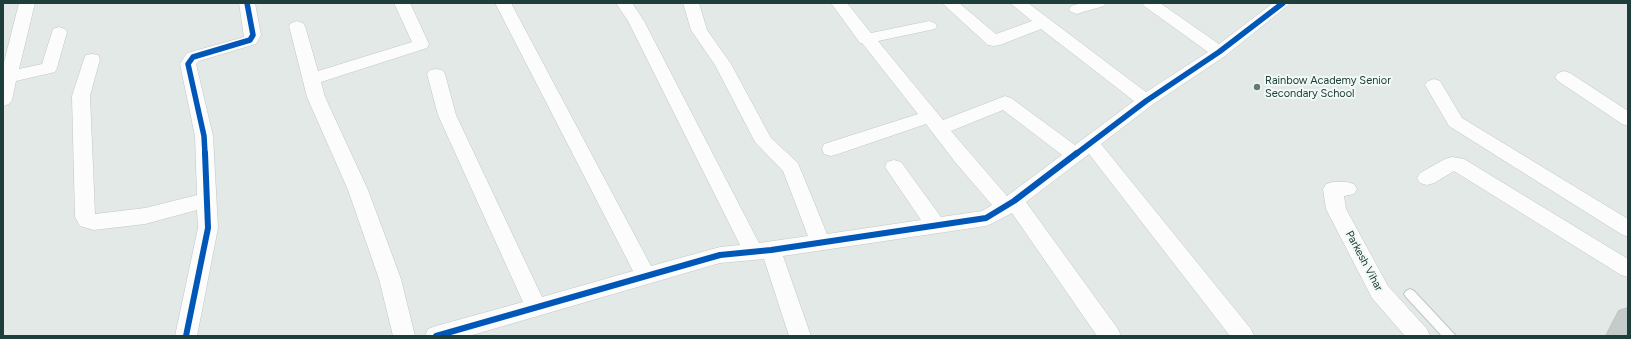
<!DOCTYPE html>
<html>
<head>
<meta charset="utf-8">
<style>
	body { margin:0 }
	#map { position:relative; width:1631px; height:339px; overflow:hidden; background:#e3e9e7; font-family:Figtree,sans-serif }
	canvas { display:block }
	.frame { position:absolute; inset:0; border:4px solid #203e39; pointer-events:none }
</style>
</head>
<body>
<div id="map">
<canvas width="1631" height="339"></canvas>
<div class="frame"></div>
</div>
<script>
const context = document.querySelector('canvas').getContext('2d');
context.lineJoin = 'round';
function shape(rows) {
  const path = new Path2D();
  for (const r of rows) {
    path.moveTo(r[0], r[1]);
    for (let i = 2; i < r.length; i += 2) path.lineTo(r[i], r[i + 1]);
  }
  return path;
}
function stroke(path, color, width, dash) {
  context.strokeStyle = color;
  context.lineWidth = width;
  context.lineCap = dash ? 'butt' : 'round';
  context.setLineDash(dash || []);
  context.stroke(path);
}
function fillPath(path, color) {
  context.fillStyle = color;
  context.fill(path, 'evenodd');
}
function drawText(font, color, halo, rows, align = 'center') {
  context.font = font + ' Figtree,sans-serif';
  context.lineWidth = 4;
  context.setLineDash([]);
  context.textBaseline = 'middle';
  context.strokeStyle = halo;
  context.fillStyle = color;
  for (const [text, x, y, turn = 0] of rows) {
    context.save();
    context.translate(x, y);
    context.rotate((+turn || 0) * Math.PI / 180);
    context.textAlign = isNaN(turn) ? turn : align;
    if (halo) context.strokeText(text, 0, 0);
    context.fillText(text, 0, 0);
    context.restore();
  }
}
const service = shape([
	[1410,289,1414,291,1456,336,1442,336,1406,297,1404,294,1406,291,1410,289]
]);
const minor = shape([
	[19,3,35,3,19,69,42,64,53,29,59,27,65,29,67,32,57,68,55,72,16,81,12,100,9,104,3,106,3,66,19,3],
	[239,3,255,3,261,35,256,44,199,61,196,64,213,136,218,228,197,336,175,336,198,228,197,210,145,224,94,230,80,226,75,217,72,96,84,59,86,55,92,54,98,55,100,59,90,96,95,214,145,208,197,195,195,136,180,64,187,53,244,37,239,3],
	[394,3,410,3,429,44,427,48,321,82,325,97,368,190,401,279,415,336,393,336,379,279,348,190,307,97,289,26,291,23,297,21,303,23,305,26,318,71,412,42,394,3],
	[495,3,511,3,651,266,720,247,740,245,628,21,616,3,632,3,644,21,759,243,808,236,783,171,755,142,715,65,691,30,683,3,699,3,707,30,731,64,771,138,798,163,800,168,827,234,921,220,885,167,887,162,894,160,901,162,941,217,982,211,992,205,955,162,926,124,838,154,831,156,824,154,822,149,824,144,918,114,862,43,860,43,831,3,847,3,871,33,929,21,935,23,937,26,935,29,878,41,943,120,1005,96,1011,98,1075,145,1134,101,1041,29,1000,45,994,46,988,45,942,3,959,3,996,34,1032,21,1010,3,1028,3,1146,92,1208,52,1144,6,1142,3,1160,3,1219,44,1273,3,1291,3,1225,56,1152,105,1101,144,1251,329,1254,336,1230,336,1089,154,1026,202,1118,329,1121,336,1097,336,1012,213,993,223,986,226,783,256,811,336,789,336,764,259,720,263,469,336,425,336,428,329,436,326,523,302,438,115,427,74,430,70,436,69,442,70,445,74,456,115,542,297,633,271,495,3],
	[1003,110,1062,155,1007,196,951,131,1003,110],
	[1081,3,1106,3,1104,6,1083,12,1077,14,1071,12,1069,9,1071,6,1081,3],
	[1564,71,1570,73,1628,111,1628,126,1622,124,1558,81,1555,77,1558,73,1564,71],
	[1434,79,1440,81,1462,118,1628,219,1628,237,1621,234,1449,126,1425,85,1428,81,1434,79],
	[1452,157,1464,159,1628,259,1628,277,1621,275,1454,171,1434,183,1427,185,1420,183,1417,178,1420,173,1445,159,1452,157],
	[1333,182,1347,182,1354,184,1357,189,1354,194,1344,196,1346,209,1388,286,1427,329,1430,336,1405,336,1372,298,1326,209,1323,189,1326,184,1333,182]
]);
const trunk = shape([
	[1628,308,1628,336,1606,336,1619,311,1628,308]
]);
const cyclewayFar1 = shape([
	[205,154,204,136,188,64,193,57,250,40,253,35,247,3],
	[1076,154,1146,101,1219,52,1283,3]
]);
const cycleway = shape([
	[186,336,208,228,205,153],
	[436,336,720,255,771,250,986,218,1014,201,1077,153]
]);
const markers = [
	[1257,87,4,"#647a76"]
];
const poiNames = [
	["Rainbow Academy Senior",1265,81],
	["Secondary School",1265,94]
];
const streetNames = [
	["Parkesh Vihar",1364,261,62]
];
stroke(service, '#c0c6c4', 2);
stroke(minor, '#c0c6c4', 1);
stroke(trunk, '#bbc5c3', 2);
fillPath(service, '#fbfcfb');
fillPath(minor, '#fbfcfb');
fillPath(trunk, '#c3ccca');
stroke(cyclewayFar1, '#0057b8', 5.5);
stroke(cycleway, '#0057b8', 6);
for (const [x, y, r, color] of markers) {
  const dot = new Path2D();
  dot.arc(x, y, r, 0, 2 * Math.PI);
  context.fillStyle = color;
  context.fill(dot);
  stroke(dot, '#f1f9f6', 1.5);
}
drawText('11px', '#203e39', '#f1f9f6', poiNames, 'left');
drawText('11px', '#203e39', '#f1f9f6', streetNames);
</script>
</body>
</html>
